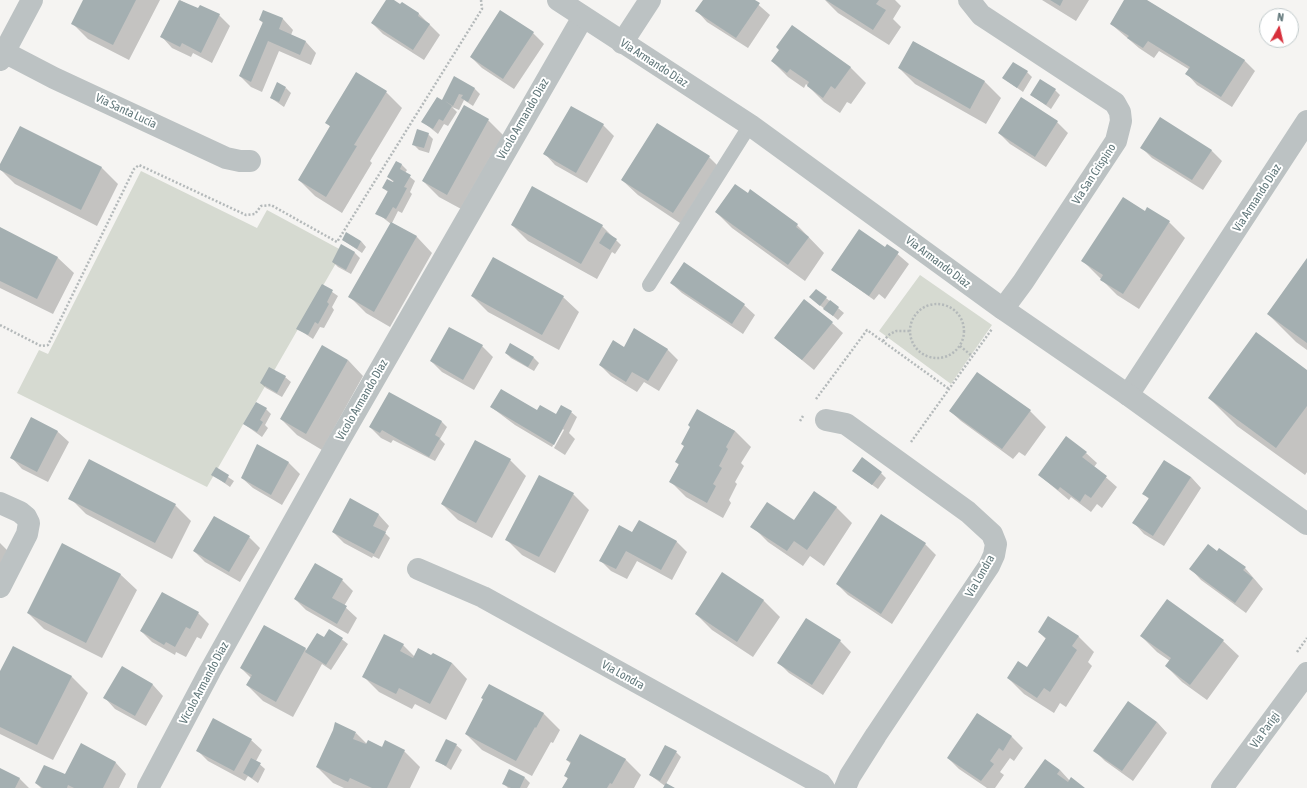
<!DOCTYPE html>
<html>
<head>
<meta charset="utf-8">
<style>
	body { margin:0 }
	#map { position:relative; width:1307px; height:788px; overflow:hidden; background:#f5f4f2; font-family:"Asap Condensed",sans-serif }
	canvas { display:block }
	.north { position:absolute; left:1259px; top:8px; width:40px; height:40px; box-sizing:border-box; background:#fff; border:1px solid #c0c9ca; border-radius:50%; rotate:8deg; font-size:11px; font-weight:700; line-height:16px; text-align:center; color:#62787b }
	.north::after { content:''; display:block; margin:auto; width:14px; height:18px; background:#d72f3b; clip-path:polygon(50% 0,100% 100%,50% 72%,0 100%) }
</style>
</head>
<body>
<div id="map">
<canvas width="1307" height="788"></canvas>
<div class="north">N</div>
</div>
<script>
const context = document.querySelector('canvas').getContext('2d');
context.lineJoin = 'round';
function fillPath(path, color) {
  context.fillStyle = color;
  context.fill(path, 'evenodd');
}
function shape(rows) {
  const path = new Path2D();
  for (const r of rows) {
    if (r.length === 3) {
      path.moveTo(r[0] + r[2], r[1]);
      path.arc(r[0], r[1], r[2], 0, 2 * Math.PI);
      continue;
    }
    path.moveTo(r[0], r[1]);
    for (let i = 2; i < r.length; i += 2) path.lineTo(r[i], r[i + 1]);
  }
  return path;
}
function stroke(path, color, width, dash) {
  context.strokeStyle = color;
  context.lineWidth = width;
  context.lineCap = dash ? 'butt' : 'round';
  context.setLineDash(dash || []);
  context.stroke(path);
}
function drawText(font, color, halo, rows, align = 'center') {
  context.font = font + ' "Asap Condensed",sans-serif';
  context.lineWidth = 4;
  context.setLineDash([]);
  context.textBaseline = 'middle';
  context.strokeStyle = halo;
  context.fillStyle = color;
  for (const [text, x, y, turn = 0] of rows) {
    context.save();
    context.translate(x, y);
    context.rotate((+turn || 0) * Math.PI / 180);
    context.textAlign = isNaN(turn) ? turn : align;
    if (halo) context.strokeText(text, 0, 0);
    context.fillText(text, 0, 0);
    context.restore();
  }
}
const green = shape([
	[141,171,257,228,267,210,343,251,207,487,17,393,39,350,48,354],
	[920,275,992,325,951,384,879,331]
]);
const shadow = shape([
	[84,0,160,0,129,60,88,39,72,23],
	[180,0,199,10,219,15,230,26,212,63,193,53,191,57,172,48,162,37],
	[387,0,392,0,401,6,402,3,419,14,440,35,424,60,383,34,372,23],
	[704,0,753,0,770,15,748,48,707,22,697,11],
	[825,0,895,0,901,6,893,19,901,27,889,45,838,13],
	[1042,0,1089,0,1076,21],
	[1126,0,1146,0,1244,60,1255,71,1232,107,1197,85,1187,74,1190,70,1159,51,1154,58,1139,48,1111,24],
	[283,19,293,30,291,35,306,42,316,53,311,65,279,51,262,92,251,87,240,76,263,23,260,20],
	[533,33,544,44,514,89,482,68,471,57],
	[914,42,985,82,1001,98,986,124,915,84,899,68],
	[780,50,850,67,866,83,851,104,847,102,840,113,824,102,806,84,804,88,788,77,772,61],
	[1027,72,1032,77,1023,92,1003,78],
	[455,78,475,89,480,94,473,106,464,100,459,110,452,107,457,112,448,126,444,124,438,134,423,122,442,101],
	[286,88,291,93,284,107,271,98],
	[1055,90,1060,95,1051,109,1031,95],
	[386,92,402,108,370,161,372,163,342,213,315,196,299,180,331,127,326,122],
	[488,120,504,136,463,210,439,197,423,181],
	[1057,122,1068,133,1046,167,1010,144,999,133],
	[603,125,614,136,587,183,555,165,545,154],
	[20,127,102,168,118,184,97,226,15,184,0,169],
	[428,134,433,139,429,153,419,150,413,144],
	[1142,148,1211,150,1222,161,1203,190,1152,158],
	[709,157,725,173,689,229,638,195,622,180],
	[396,163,402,165,407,170,405,173,415,181,410,192,412,194,402,213,398,211,392,223,417,237,432,253,390,327,366,313,350,297,391,224,377,213,388,192,383,188,397,185,388,177],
	[716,212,797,225,824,253,805,281,732,228],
	[1145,212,1169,222,1185,238,1139,309,1117,295,1083,261],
	[512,225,602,226,621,245,615,254,612,252,597,279,528,241],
	[0,228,58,258,74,273,53,314,0,288],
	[343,240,361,241,366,247,362,253],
	[887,245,909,264,885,299,879,294,874,300,832,270,885,248],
	[341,246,355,253,360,258,351,274,338,267,333,262],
	[1307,260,1307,350,1296,342,1268,314],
	[671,283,744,305,755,315,743,334,682,293],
	[322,285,338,296,332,307,334,310,324,328,320,327,313,339,298,329],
	[472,296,563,297,579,312,559,350,488,312],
	[810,297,826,298,844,313,838,320],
	[832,323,843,333,814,370,775,338],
	[482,346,493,357,474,390,442,372,431,361],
	[624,348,667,349,678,360,659,391,644,382,637,392,611,376,600,365],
	[506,353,534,358,539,363,534,371,511,358],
	[348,360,363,376,322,450,297,435,281,419],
	[1307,371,1307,472,1305,475,1237,426,1209,398],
	[285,377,291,382,282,397,266,388,261,383],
	[389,393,442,422,447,427,440,439,445,444,435,461,393,440,391,443,381,438,370,427],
	[491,407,540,414,557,415,571,412,577,417,569,433,575,439,565,455,554,448,564,430,563,429,552,447,515,425],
	[266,409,271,414,265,425,268,428,262,437,244,424],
	[697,410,735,431,751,447,741,463,744,466,735,482,737,484,729,500,731,503,723,518,686,497,670,481,679,465,676,462,685,446],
	[950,411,1030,411,1046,427,1025,456,1019,452,1013,459,961,421],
	[32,419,58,432,69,442,48,482,22,469,12,458],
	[258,446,289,463,300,474,282,505,253,488,242,478],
	[1086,453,1097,463,1094,467,1117,487,1102,508,1097,504,1091,512,1071,497,1069,500,1039,475],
	[510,460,526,476,492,538,458,520,442,504],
	[216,469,234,481,230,487,213,475],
	[853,471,881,473,886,478,878,489],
	[1191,477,1201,488,1164,546,1144,534,1134,523,1149,499,1143,493],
	[573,494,589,510,555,573,522,555,506,539],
	[70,498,175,505,191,521,172,559,86,514],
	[350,500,379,515,389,526,385,533,390,538,379,559,373,556,372,558,344,543,333,532],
	[836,507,852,523,824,566,810,556,803,566,768,542,752,526,794,521],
	[633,534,676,541,687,552,672,580,637,561,627,579,611,571,600,560],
	[249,537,260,548,240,582,205,562,194,551],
	[0,543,10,553,0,573],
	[925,544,936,555,892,624,848,595,837,584],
	[63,545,121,575,137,590,102,658,44,629,28,613],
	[1217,552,1245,568,1263,589,1246,613,1201,580,1191,569],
	[722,574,764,601,780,617,753,657,712,630,696,614],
	[342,580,353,591,344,606,357,618,348,634,306,610,295,599],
	[162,593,198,613,209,624,201,639,197,637,186,657,176,652,175,655,152,642,141,631],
	[264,626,307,650,324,638,330,630,348,644,331,670,322,664,293,717,263,701,247,685,251,678,241,668],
	[1039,632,1078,636,1094,652,1088,662,1092,666,1066,707,1060,703,1054,713,1024,694,1008,678,1027,668,1046,639],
	[1141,636,1223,641,1239,656,1207,700,1182,682,1166,666,1170,661,1157,652],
	[840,641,851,652,823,695,789,673,779,663],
	[403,645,415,657,432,656,452,663,467,679,446,720,415,704,412,709,379,692,363,676],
	[13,647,72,677,88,693,53,760,0,734,0,673],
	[122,668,153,685,163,696,146,726,115,709,105,698],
	[489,685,544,714,560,730,553,743,551,742,532,776,482,750,466,734,484,700],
	[978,714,1012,737,1023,748,1014,761,1010,758,1000,772,1004,775,995,788,987,788,959,769,948,758],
	[1157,722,1167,733,1133,781,1105,761,1095,751],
	[356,733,367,744,404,751,420,767,410,788,344,788,333,783,317,767],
	[251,740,262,750,256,761,265,769,258,783,248,776,245,781,208,761,197,750],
	[81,745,116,763,126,774,119,788,41,788,36,783,65,775],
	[456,745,462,750,451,770,436,760],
	[676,752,681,757,666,784,673,788,664,788,665,786,650,775],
	[625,759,641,775,634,788,563,788,568,779,565,775,571,764,567,760],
	[0,769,20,779,29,788,0,788],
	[1060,770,1070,781,1084,788,1025,788],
	[525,778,530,783,527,788,508,788,504,784]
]);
const building = shape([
	[83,0,136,0,113,45,71,24],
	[179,0,198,8,200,5,220,14,201,53,182,43,180,47,160,37],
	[386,0,394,0,400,4,402,2,419,13,418,16,430,24,413,50,371,23],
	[703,0,755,0,760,3,736,38,695,11],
	[826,0,879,0,876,4,886,10,873,30],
	[1050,0,1063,0,1060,6],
	[1124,0,1147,0,1245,60,1221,97,1185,74,1190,67,1148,41,1143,48,1127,38,1129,36,1110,24],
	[263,10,283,18,279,29,306,41,300,55,268,41,251,82,239,76,263,22,259,20],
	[500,10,534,32,503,79,470,57],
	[792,25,851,67,835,89,831,86,823,98,807,86,809,82,790,69,787,73,771,61,779,50,776,47],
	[913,41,985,81,970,109,898,68],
	[1013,62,1028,71,1017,88,1002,78],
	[356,72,387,91,354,145,357,146,326,197,298,180,330,126,325,123],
	[454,76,475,88,468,102,461,98,463,95,459,94,453,106,445,101,452,106,443,121,439,119,433,129,421,122,437,97,442,100],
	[1040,79,1056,89,1046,105,1030,95],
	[277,82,286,87,279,102,270,98],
	[1021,97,1058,121,1035,157,998,133],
	[464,105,489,119,447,195,422,181],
	[571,106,604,124,576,173,543,154],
	[1160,117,1212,150,1192,180,1140,148],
	[657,123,710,156,673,213,621,180],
	[20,126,102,167,81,210,0,170,0,164],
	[417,129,429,133,424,148,412,145],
	[396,161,402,164,400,169,411,175,404,187,407,188,396,209,393,207,386,219,375,214,388,191,382,188,387,179,393,182,394,181,387,177],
	[735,184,748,193,750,189,798,224,796,227,809,237,788,265,715,212],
	[532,186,603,225,581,264,511,225],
	[1123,197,1145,211,1147,207,1170,221,1123,294,1100,280,1103,275,1081,261],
	[391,222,417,236,374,312,348,297],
	[0,227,58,257,37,299,0,281],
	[859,229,885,247,887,244,899,252,869,296,831,270],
	[346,232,361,241,357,249,342,240],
	[606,232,617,239,610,250,599,243],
	[341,244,355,252,346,270,332,262],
	[493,257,564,296,542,335,471,296],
	[1307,258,1307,343,1267,314],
	[684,262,745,304,732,324,670,283],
	[322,284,333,290,327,302,329,304,318,324,315,322,308,335,296,329],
	[816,289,827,297,820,306,809,297],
	[804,299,833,322,802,360,774,338],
	[830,300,839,307,833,316,823,309],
	[449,327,483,345,463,380,430,361],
	[634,328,668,349,648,381,632,372,626,382,599,365,613,340,624,347],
	[1256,332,1307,370,1307,406,1276,448,1208,398],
	[510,343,534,357,528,367,505,353],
	[322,345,348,360,306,434,280,419],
	[269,367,286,376,277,393,260,383],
	[977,372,1031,410,1002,449,949,411],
	[501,389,537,410,540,405,556,414,561,405,572,411,554,445,490,407],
	[389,392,442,421,435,435,440,438,429,457,382,430,380,433,369,427],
	[256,402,267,408,260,420,263,422,257,432,243,424],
	[697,409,735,431,726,447,728,449,719,466,722,468,713,484,716,486,707,503,669,482,679,464,675,462,684,446,681,444,690,427,688,425],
	[31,417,58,431,37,472,10,458],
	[1066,436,1087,452,1082,457,1107,476,1091,498,1085,494,1080,502,1060,487,1058,490,1038,475],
	[475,440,511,459,476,523,441,504],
	[257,444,289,462,271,495,241,478],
	[862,457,882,472,872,485,852,471],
	[89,459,176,504,155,543,68,499],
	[1164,460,1191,477,1153,536,1132,523,1149,498,1142,494],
	[216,467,229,475,225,483,211,475],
	[539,475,574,493,539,557,505,540],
	[814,491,837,507,807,550,794,541,787,551,750,527,767,502,794,520],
	[350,498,379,514,373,526,386,532,374,554,332,532],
	[881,514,926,543,881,614,836,584],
	[214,516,250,536,229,572,193,551],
	[639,520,677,541,661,570,626,551,616,569,599,561,619,525,632,532],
	[62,543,121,574,86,643,27,613],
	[1208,544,1217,551,1219,548,1246,567,1243,570,1253,578,1235,603,1189,569],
	[315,563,343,579,332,598,347,606,337,624,294,599],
	[722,572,764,600,737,642,695,614],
	[162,592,199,612,190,629,186,627,175,647,166,642,164,645,140,631],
	[1167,599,1224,640,1190,685,1165,666,1171,658,1140,636],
	[1048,616,1079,636,1072,646,1077,650,1050,692,1044,688,1037,698,1007,678,1018,661,1027,667,1046,638,1038,632],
	[806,618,841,640,812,685,777,663],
	[264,625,306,648,276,702,246,685,252,675,240,668],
	[329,629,343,638,326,665,305,652,317,633,324,637],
	[384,634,404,644,400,651,413,658,418,648,431,655,433,653,452,663,430,704,399,688,396,694,362,677],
	[13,646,72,676,37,745,0,727,0,671],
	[122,666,153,684,135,716,103,698],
	[489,684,544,713,536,728,535,727,516,761,465,734,483,699,481,698],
	[1128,701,1157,722,1122,771,1093,751],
	[977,713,1012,736,1003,751,999,748,990,761,994,764,981,781,947,758],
	[213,718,252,739,234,771,196,751],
	[335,722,356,732,353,739,366,744,368,740,382,747,385,740,405,750,387,788,372,788,350,778,348,782,316,767,333,730],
	[580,734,626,759,612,784,610,783,607,788,562,788,568,778,564,776,571,762,566,760],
	[446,739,457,744,446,766,435,761],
	[81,743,116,762,103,788,74,788,68,785,67,788,43,788,35,783,44,765,65,774],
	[665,745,677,751,660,781,649,775],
	[251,758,261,763,252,778,243,773],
	[1045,759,1060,770,1057,774,1068,782,1071,777,1085,788,1024,788],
	[0,768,20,778,15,788,0,788],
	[509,769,525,777,520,788,511,788,502,784],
	[666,783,675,788,663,788]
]);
const path = shape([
	[937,331,27],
	[0,325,41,346,48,345,134,169,139,165,246,215,255,214,261,206,271,205,337,242,482,9,481,0],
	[883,341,890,334,896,331,910,331],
	[960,346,972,356],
	[816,399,867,330,949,389],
	[800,421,803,416],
	[911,442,992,329],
	[1297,652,1307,638]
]);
const service = shape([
	[649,285,750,125]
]);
const minor = shape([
	[969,0,981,15,1115,103,1120,112,1121,121,1116,141,1023,282,1003,309],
	[622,43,650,0],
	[4,52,54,78,226,158,240,161,250,161],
	[0,60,32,0],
	[1128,395,1307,121],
	[826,420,846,424,968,512,992,534,996,544,994,555,989,566,876,735,850,776,845,788],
	[0,503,20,512,26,517,29,523,27,534,0,587],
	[418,569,483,597,821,784,824,788],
	[148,788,210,671,336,446,583,17],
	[1222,788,1307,673]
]);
const tertiary = shape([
	[558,0,750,125,1003,309,1128,395,1307,524]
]);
const streetNames = [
	["Via Armando Diaz",654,63,33],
	["Via Santa Lucia",126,111,25],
	["Vicolo Armando Diaz",523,119,-60],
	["Via San Crispino",1094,174,-57],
	["Via Armando Diaz",1257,198,-57],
	["Via Armando Diaz",938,262,37],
	["Vicolo Armando Diaz",362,400,-60],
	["Via Londra",980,576,-60],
	["Via Londra",623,675,29],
	["Vicolo Armando Diaz",204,683,-62],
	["Via Parigi",1265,730,-54]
];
fillPath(green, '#d6dad1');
fillPath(shadow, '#0003');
fillPath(building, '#a4afb1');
stroke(path, '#b4b9ba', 2.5, [2, 2]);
stroke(service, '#bcc2c3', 14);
stroke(minor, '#bcc2c3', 22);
stroke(tertiary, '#bcc2c3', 22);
drawText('12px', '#62787b', '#fff', streetNames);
</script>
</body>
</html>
